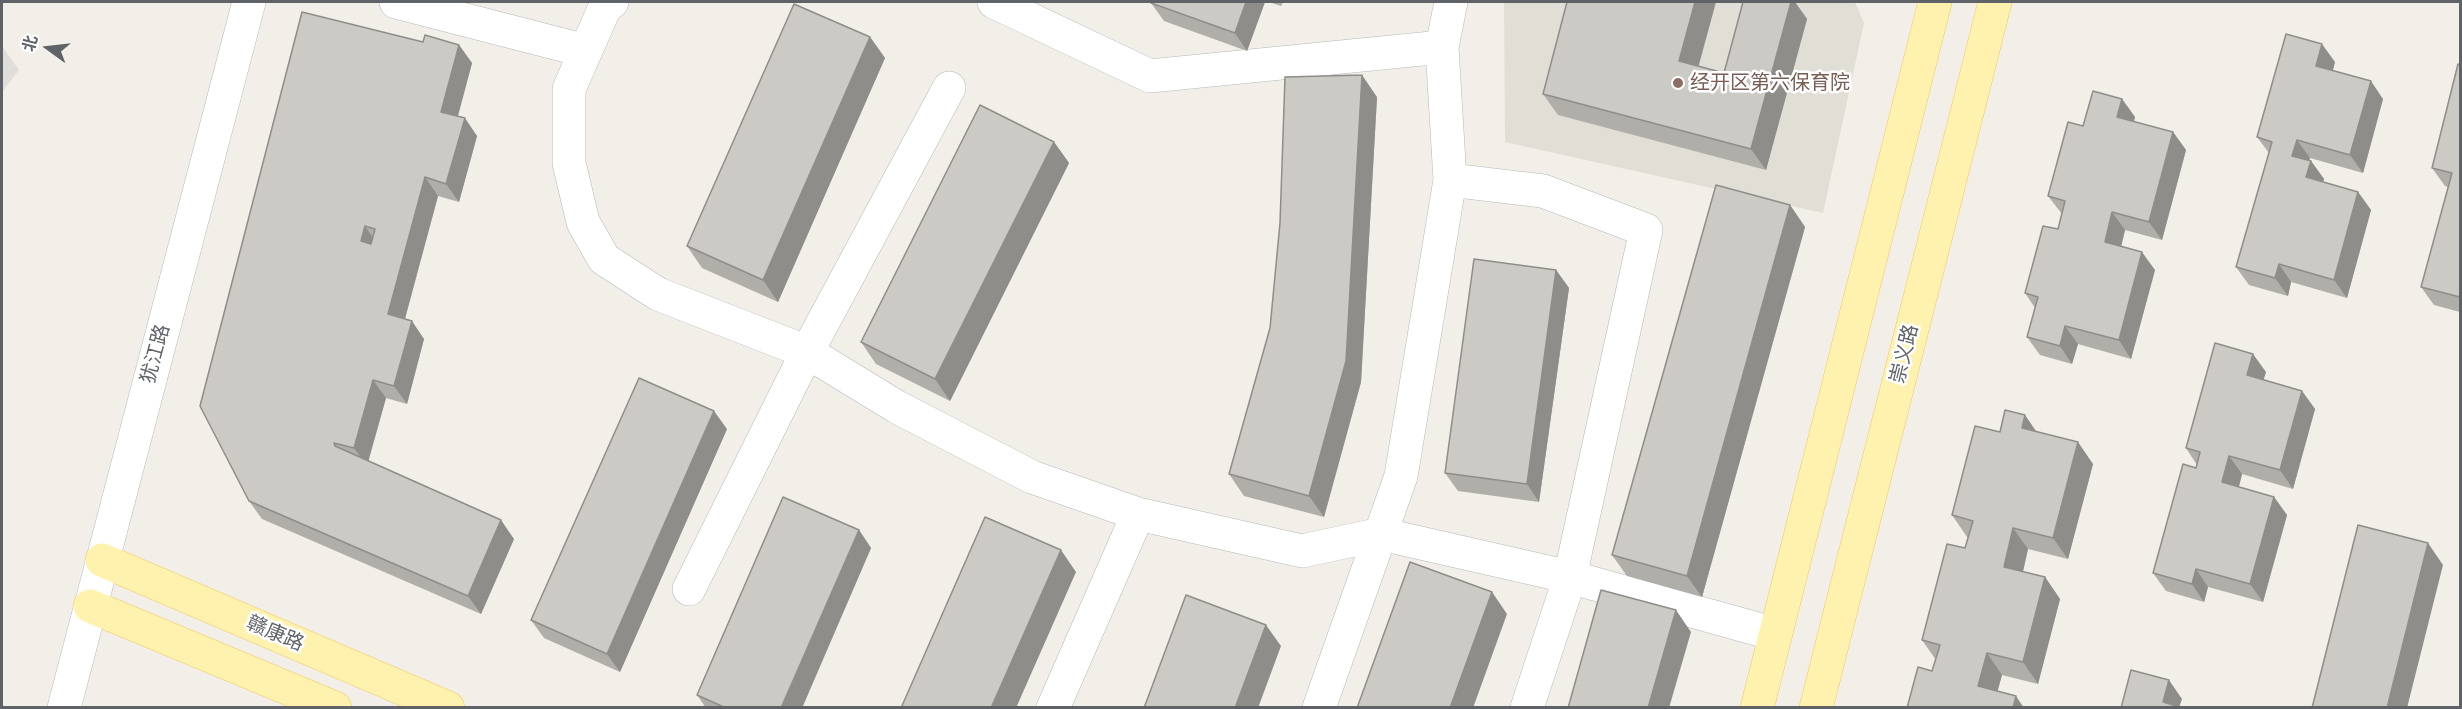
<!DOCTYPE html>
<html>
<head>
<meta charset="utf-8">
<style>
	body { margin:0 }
	#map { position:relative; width:2462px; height:709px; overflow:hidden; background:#f1efe8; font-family:Arial,"Noto Sans SC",sans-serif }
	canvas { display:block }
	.frame { position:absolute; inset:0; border:3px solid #5f6368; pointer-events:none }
	.north { position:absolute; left:18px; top:18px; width:60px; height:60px; -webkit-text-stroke:4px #fff; paint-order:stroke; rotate:285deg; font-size:16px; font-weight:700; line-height:24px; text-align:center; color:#5f6368 }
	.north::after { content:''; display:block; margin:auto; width:21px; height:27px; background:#5f6368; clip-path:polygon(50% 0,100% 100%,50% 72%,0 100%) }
</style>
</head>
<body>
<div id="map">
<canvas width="2462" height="709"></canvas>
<div class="frame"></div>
<div class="north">北</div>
</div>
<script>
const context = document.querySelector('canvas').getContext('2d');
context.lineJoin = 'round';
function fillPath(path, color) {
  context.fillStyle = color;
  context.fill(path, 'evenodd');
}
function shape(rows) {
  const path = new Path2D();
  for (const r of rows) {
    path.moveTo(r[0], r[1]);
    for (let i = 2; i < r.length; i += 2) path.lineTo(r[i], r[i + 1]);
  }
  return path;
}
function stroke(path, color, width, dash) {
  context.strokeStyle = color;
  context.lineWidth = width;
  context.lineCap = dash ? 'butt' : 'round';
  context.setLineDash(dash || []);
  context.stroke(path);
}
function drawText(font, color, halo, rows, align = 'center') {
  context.font = font + ' Arial,"Noto Sans SC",sans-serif';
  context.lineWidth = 5;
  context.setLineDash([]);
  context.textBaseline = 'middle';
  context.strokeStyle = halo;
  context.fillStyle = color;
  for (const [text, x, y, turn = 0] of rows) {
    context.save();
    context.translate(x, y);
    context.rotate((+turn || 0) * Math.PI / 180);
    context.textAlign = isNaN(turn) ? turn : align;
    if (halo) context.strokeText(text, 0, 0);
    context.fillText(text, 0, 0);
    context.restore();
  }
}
const industrial = shape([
	[2,46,19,70,2,92]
]);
const education = shape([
	[1504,2,1855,2,1864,23,1823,213,1505,142]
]);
const minor = shape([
	[396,2,586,51],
	[612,2,605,7,569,89,569,163,583,222,604,259,658,294,807,352,897,407,1032,477,1138,514,1302,551,1381,534,1570,577,1775,634],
	[994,2,1150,76,1442,47],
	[1450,180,1442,47,1451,2],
	[689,589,807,352,949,88],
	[64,708,249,2],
	[1053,708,1138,514],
	[1319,708,1401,476,1450,180,1543,191,1646,230,1570,577,1527,708]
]);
const major = shape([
	[102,560,448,708],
	[90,606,335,708],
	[1757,708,1935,2],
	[1816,708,1995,2]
]);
const wall = shape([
	[1152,2,1265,2,1247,51,1164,21,1151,3],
	[1269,2,1283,2,1281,6],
	[1743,2,1795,2,1807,19,1766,170,1558,115,1543,94,1698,66,1724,73],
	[870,37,885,58,778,302,702,268,687,246],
	[423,42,459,45,472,63,458,116,477,136,459,202,438,196,405,319,424,339,407,404,386,398,368,461,514,539,481,614,262,519,249,501],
	[2335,62,2333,70,2383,99,2363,173,2310,158,2309,160,2311,161,2324,179,2323,182,2358,192,2371,210,2347,298,2291,282,2288,296,2249,285,2236,267,2269,153,2257,137],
	[2460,65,2460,312,2434,305,2421,287,2448,187,2445,186,2432,168],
	[1377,97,1361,382,1324,517,1244,496,1229,474],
	[2122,99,2135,117,2134,122,2173,132,2186,150,2162,240,2125,230,2121,246,2155,270,2131,359,2078,344,2072,364,2040,355,2027,337,2035,308,2025,293,2058,229,2062,214,2048,196],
	[1054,142,1069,163,950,401,876,364,861,342],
	[1790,205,1805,227,1702,597,1627,576,1612,555],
	[1556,270,1569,288,1539,502,1458,491,1445,473],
	[2266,372,2263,380,2302,391,2315,409,2293,489,2242,474,2239,487,2274,497,2287,515,2263,602,2208,587,2204,602,2166,591,2153,573,2197,465,2186,448],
	[727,429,620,672,544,638,531,620],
	[2000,432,2037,432,2093,464,2068,559,2028,549,2023,572,2045,577,2060,599,2038,684,2002,675,1997,691,2024,708,1936,660,1922,640,1965,548,1968,537,1967,537,1952,515],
	[859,530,871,548,802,708,706,708,697,695]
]);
const shadedWall = shape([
	[1246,2,1265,2,1247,51,1235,33],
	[1695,2,1716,2,1694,83,1679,61],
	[1791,2,1795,2,1807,19,1766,170,1751,149],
	[870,37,885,58,778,302,763,280],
	[2322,44,2335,62,2329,84,2316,66],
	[459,45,472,63,454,130,441,112],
	[1362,75,1377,97,1361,382,1324,517,1309,496],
	[2371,81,2383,99,2363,173,2350,155],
	[2122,99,2135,117,2130,135,2117,117],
	[465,118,477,136,459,202,446,184],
	[2173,132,2186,150,2162,240,2149,222],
	[2297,140,2310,158,2305,174,2292,156],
	[1054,142,1069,163,950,401,935,379],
	[2311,161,2324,179,2319,195,2306,177],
	[425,177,438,196,401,333,388,314],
	[2358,192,2371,210,2347,298,2334,280],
	[1790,205,1805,227,1702,597,1687,576],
	[2112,212,2125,230,2118,260,2105,242],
	[365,226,377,244,374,259,361,241],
	[2142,252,2155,270,2131,359,2119,340],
	[2279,264,2291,282,2288,296,2275,278],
	[1556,270,1569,288,1539,502,1527,484],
	[412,321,424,339,407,404,394,386],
	[2065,326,2078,344,2072,364,2060,346],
	[2253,354,2266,372,2259,394,2247,375],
	[373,380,386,398,367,466,354,448],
	[2302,391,2315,409,2293,489,2280,470],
	[714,411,727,429,620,672,607,654],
	[2025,415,2040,437,2022,428],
	[2078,442,2093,464,2068,559,2053,538],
	[2229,456,2242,474,2235,501,2222,482],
	[2274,497,2287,515,2263,602,2250,584],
	[501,520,514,539,481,614,468,596],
	[2013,528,2028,549,2019,588,2004,567],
	[859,530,871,548,802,708,781,708],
	[2428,543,2443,565,2407,708,2387,708],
	[1061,550,1076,572,1016,708,991,708],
	[2196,569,2208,587,2204,602,2192,584],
	[2045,577,2060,599,2038,684,2023,662],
	[1492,592,1507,614,1473,708,1450,708],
	[1676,610,1691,632,1669,708,1648,708],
	[1266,625,1281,646,1258,708,1235,708],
	[1987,653,2002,675,1993,708,1978,686],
	[2169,680,2182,699,2179,708,2163,702],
	[2016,696,2024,708,2013,708]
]);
const building = shape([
	[1152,2,1246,2,1235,33,1151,3,1152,2],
	[1567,2,1695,2,1679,61,1724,73,1743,2,1791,2,1751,149,1543,94,1567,2],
	[794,4,870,37,763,280,687,246,794,4],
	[302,12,423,42,425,35,459,45,441,112,465,118,446,184,425,177,388,314,412,321,394,386,373,380,354,448,334,443,335,446,501,520,468,596,249,501,200,406,302,12],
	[365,226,375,229,371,244,361,241,365,226],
	[2286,34,2322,44,2316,66,2371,81,2350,155,2297,140,2292,156,2311,161,2306,177,2358,192,2334,280,2279,264,2275,278,2236,267,2272,142,2257,137,2286,34],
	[2458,64,2460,65,2460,297,2421,287,2452,173,2432,168,2458,64],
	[1362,75,1346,361,1309,496,1229,474,1270,328,1280,223,1285,77,1362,75],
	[2093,91,2122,99,2117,117,2173,132,2149,222,2112,212,2105,242,2142,252,2119,340,2065,326,2060,346,2027,337,2038,297,2025,293,2043,226,2058,229,2065,201,2048,196,2068,122,2083,126,2093,91],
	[980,105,1054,142,935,379,861,342,980,105],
	[1716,185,1790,205,1687,576,1612,555,1716,185],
	[1474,259,1556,270,1527,484,1445,473,1474,259],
	[2215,343,2253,354,2247,375,2302,391,2280,470,2229,456,2222,482,2274,497,2250,584,2196,569,2192,584,2153,573,2183,464,2196,468,2200,452,2186,448,2215,343],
	[639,378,714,411,607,654,531,620,639,378],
	[2005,410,2025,415,2022,428,2078,442,2053,538,2013,528,2004,567,2045,577,2023,662,1987,653,1978,686,2016,696,2013,708,1907,708,1918,667,1932,671,1940,645,1922,640,1947,544,1965,548,1973,521,1952,515,1975,426,2000,432,2005,410],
	[783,497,859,530,781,708,726,708,697,695,783,497],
	[985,517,1061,550,991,708,901,708,985,517],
	[2358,525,2428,543,2387,708,2312,708,2358,525],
	[1410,562,1492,592,1450,708,1357,708,1410,562],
	[1601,590,1676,610,1648,708,1568,708,1601,590],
	[1186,595,1266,625,1235,708,1144,708,1186,595],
	[2131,670,2169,680,2163,702,2183,708,2121,708,2131,670]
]);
const markers = [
	[1678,83,6,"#8d6e63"]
];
const educationNames = [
	["经开区第六保育院",1690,83]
];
const streetNames = [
	["犹江路",156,354,-75],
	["崇义路",1905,354,-76],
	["赣康路",275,634,23]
];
fillPath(industrial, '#e0deda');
fillPath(education, '#e1ded6');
stroke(minor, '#b5b8bc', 34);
stroke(major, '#f2c960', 34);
stroke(minor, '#fff', 33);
stroke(major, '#fff2af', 33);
fillPath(wall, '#afaea9');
fillPath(shadedWall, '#8f8d8a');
fillPath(building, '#cccac5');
stroke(building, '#8f8d8a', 1.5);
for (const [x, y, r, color] of markers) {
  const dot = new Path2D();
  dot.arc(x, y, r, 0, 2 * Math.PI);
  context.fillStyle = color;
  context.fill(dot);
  stroke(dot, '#fff', 2);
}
drawText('20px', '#785e54', '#fff', educationNames, 'left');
drawText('20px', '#5f6368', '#fff', streetNames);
</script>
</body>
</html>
